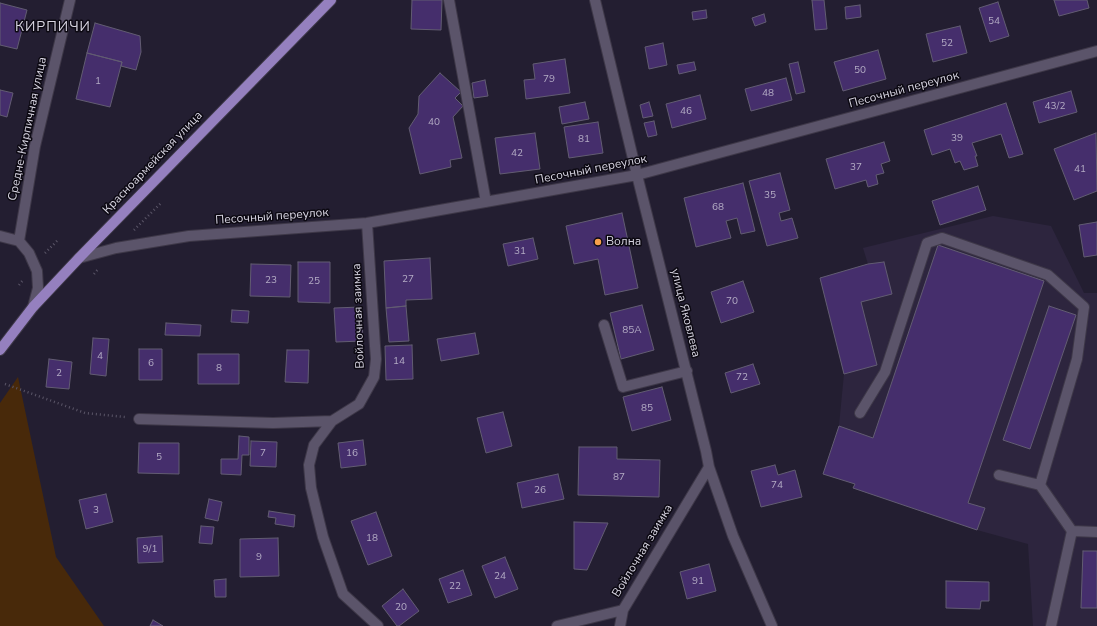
<!DOCTYPE html>
<html>
<head>
<meta charset="utf-8">
<style>
	body { margin:0 }
	canvas { display:block; background:#231e31 }
</style>
</head>
<body>
<canvas width="1097" height="626"></canvas>
<script>
const context = document.querySelector('canvas').getContext('2d');
context.lineJoin = 'round';
function fillPath(path, color) {
  context.fillStyle = color;
  context.fill(path, 'evenodd');
}
function shape(rows) {
  const path = new Path2D();
  for (const r of rows) {
    path.moveTo(r[0], r[1]);
    for (let i = 2; i < r.length; i += 2) path.lineTo(r[i], r[i + 1]);
  }
  return path;
}
function stroke(path, color, width, dash) {
  context.strokeStyle = color;
  context.lineWidth = width;
  context.lineCap = dash ? 'butt' : 'round';
  context.setLineDash(dash || []);
  context.stroke(path);
}
function drawText(font, color, halo, rows, align = 'center') {
  context.font = font + ' "Nunito Sans",sans-serif';
  context.lineWidth = 3;
  context.setLineDash([]);
  context.textBaseline = 'middle';
  context.strokeStyle = halo;
  context.fillStyle = color;
  for (const [text, x, y, turn = 0] of rows) {
    context.save();
    context.translate(x, y);
    context.rotate((+turn || 0) * Math.PI / 180);
    context.textAlign = isNaN(turn) ? turn : align;
    if (halo) context.strokeText(text, 0, 0);
    context.fillText(text, 0, 0);
    context.restore();
  }
}
const built = shape([
	[993,216,1051,226,1084,293,1097,293,1097,626,1033,626,1028,544,977,530,853,488,855,484,823,474,839,426,844,374,820,278,868,264,863,248]
]);
const green = shape([
	[18,377,56,557,104,626,0,626,0,403]
]);
const building = shape([
	[412,0,442,0,441,30,411,29,412,0],
	[812,0,824,0,827,29,815,30,812,0],
	[1054,0,1087,0,1089,8,1059,16,1054,0],
	[998,2,1009,36,990,42,979,8,998,2],
	[0,3,27,10,17,49,0,45,0,3],
	[860,5,861,17,846,19,845,7,860,5],
	[706,10,707,18,693,20,692,12,706,10],
	[764,14,766,22,755,26,752,18,764,14],
	[95,23,140,36,141,52,136,70,121,66,122,62,87,53,95,23],
	[960,26,967,53,933,62,926,34,960,26],
	[663,43,667,65,649,69,645,47,663,43],
	[878,50,886,79,843,91,834,62,878,50],
	[87,53,122,62,110,107,76,99,87,53],
	[565,59,570,93,526,99,524,80,535,79,533,64,565,59],
	[694,62,696,70,679,74,677,65,694,62],
	[798,62,805,92,796,94,789,64,798,62],
	[440,73,461,92,455,98,463,106,453,117,462,158,450,160,451,167,420,174,409,128,418,114,419,96,440,73],
	[786,78,792,100,751,111,745,89,786,78],
	[485,80,488,96,474,98,472,83,485,80],
	[0,90,13,93,7,117,0,115,0,90],
	[1071,91,1077,112,1039,123,1033,102,1071,91],
	[700,95,706,119,672,128,666,104,700,95],
	[585,102,589,119,562,124,559,107,585,102],
	[649,102,653,116,643,118,640,105,649,102],
	[1006,103,1023,154,1009,158,1001,134,972,143,977,156,975,156,978,166,964,170,960,161,955,163,950,149,932,155,924,130,1006,103],
	[654,121,657,135,648,137,644,123,654,121],
	[598,122,603,153,569,158,564,127,598,122],
	[535,133,540,169,500,174,495,138,535,133],
	[1096,133,1097,191,1074,200,1054,149,1096,133],
	[884,142,890,161,881,164,884,173,876,175,878,184,868,187,866,180,835,189,826,159,884,142],
	[780,173,790,210,779,213,781,221,792,218,798,238,767,246,749,181,780,173],
	[743,183,755,231,741,234,737,218,726,221,731,238,696,247,684,198,743,183],
	[978,186,986,210,940,225,932,201,978,186],
	[622,213,638,288,605,295,598,259,574,264,566,226,622,213],
	[1097,222,1097,255,1084,257,1079,225,1097,222],
	[533,238,538,259,508,266,503,244,533,238],
	[938,245,1044,281,968,503,985,508,977,530,853,488,855,484,823,474,839,426,873,438,938,245],
	[430,258,432,299,406,300,406,306,386,308,384,261,430,258],
	[298,262,330,262,330,303,298,302,298,262],
	[884,262,892,294,861,302,877,365,844,374,820,278,868,264,884,262],
	[251,264,291,265,290,297,250,296,251,264],
	[743,281,754,312,721,323,711,292,743,281],
	[642,305,654,350,621,359,610,313,642,305],
	[406,306,409,341,389,342,386,308,406,306],
	[1049,306,1076,315,1030,449,1003,440,1049,306],
	[361,307,363,341,336,342,334,308,361,307],
	[232,310,249,311,248,323,231,322,232,310],
	[166,323,201,325,200,336,165,335,166,323],
	[475,333,479,354,441,361,437,339,475,333],
	[93,338,109,339,106,376,90,374,93,338],
	[412,345,413,379,386,380,385,346,412,345],
	[139,349,162,349,162,380,139,380,139,349],
	[287,350,309,350,308,383,285,382,287,350],
	[198,354,239,354,239,384,198,384,198,354],
	[49,359,72,362,69,389,46,387,49,359],
	[753,364,760,384,731,393,725,373,753,364],
	[662,387,671,420,632,431,623,397,662,387],
	[503,412,512,446,486,453,477,418,503,412],
	[239,436,249,437,249,455,242,455,241,475,221,474,221,459,238,459,239,436],
	[363,440,366,465,341,468,338,443,363,440],
	[251,441,277,442,276,467,250,466,251,441],
	[139,443,179,443,179,474,138,473,139,443],
	[579,447,617,447,617,459,660,460,659,497,578,495,579,447],
	[775,465,778,475,795,470,802,497,761,507,751,471,775,465],
	[558,474,564,499,522,508,517,483,558,474],
	[106,494,113,522,86,529,79,500,106,494],
	[209,499,222,502,218,521,205,518,209,499],
	[269,511,295,515,294,527,275,524,276,518,268,517,269,511],
	[376,512,392,556,368,565,351,521,376,512],
	[574,522,608,523,587,570,574,569,574,522],
	[201,526,214,527,212,544,199,543,201,526],
	[162,536,163,562,138,563,137,538,162,536],
	[278,538,279,576,240,577,240,539,278,538],
	[1083,551,1097,551,1097,608,1081,608,1083,551],
	[505,557,518,589,495,598,482,566,505,557],
	[709,564,716,591,687,599,680,572,709,564],
	[463,570,472,595,448,603,439,579,463,570],
	[226,579,226,597,215,597,214,580,226,579],
	[946,581,989,582,989,601,981,601,980,609,946,608,946,581],
	[403,589,419,611,399,626,397,626,382,606,403,589],
	[153,620,163,626,150,626,153,620]
]);
const path = shape([
	[134,230,162,202],
	[45,253,59,239],
	[94,274,99,268],
	[19,285,23,280],
	[5,384,85,413,125,417]
]);
const minor = shape([
	[449,0,486,202],
	[595,0,637,175,706,451,709,467,733,536,772,626],
	[367,223,375,346,376,359,374,377,359,404,332,421,314,445,309,465,311,488,323,537,343,594,378,626],
	[0,236,19,241],
	[79,258,116,248,189,236,367,223,637,175,1097,51],
	[33,307,38,288,37,271,29,253,19,241,35,146,70,0],
	[604,325,623,387,687,371],
	[860,413,885,372,927,243,942,238,1048,275,1084,307,1077,359,1040,485,1072,531,1051,626],
	[139,419,273,423,332,421],
	[999,475,1040,485],
	[1072,531,1097,532],
	[557,626,623,610,709,467],
	[620,626,623,610]
]);
const major = shape([
	[0,350,33,307,79,258,331,0]
]);
const markers = [
	[598,242,4,"#f8a04b"]
];
const numberNames = [
	["54",994,22],
	["52",947,44],
	["50",860,71],
	["79",549,80],
	["1",98,82],
	["48",768,94],
	["43/2",1055,107],
	["46",686,112],
	["40",434,123],
	["39",957,139],
	["81",584,140],
	["42",517,154],
	["37",856,168],
	["41",1080,170],
	["35",770,196],
	["68",718,208],
	["31",520,252],
	["27",408,280],
	["23",271,281],
	["25",314,282],
	["70",732,302],
	["85А",632,331],
	["4",100,357],
	["14",399,362],
	["6",151,364],
	["8",219,369],
	["2",59,374],
	["72",742,378],
	["85",647,409],
	["7",263,454],
	["16",352,454],
	["5",159,458],
	["87",619,478],
	["74",777,486],
	["26",540,491],
	["3",96,511],
	["18",372,539],
	["9/1",150,550],
	["9",259,558],
	["24",500,577],
	["91",698,582],
	["22",455,587],
	["20",401,608]
];
const streetNames = [
	["Песочный переулок",904,90,-15],
	["Средне-Кирпичная улица",28,129,-78],
	["Красноармейская улица",153,163,-46],
	["Песочный переулок",591,170,-11],
	["Песочный переулок",272,217,-4],
	["улица Яковлева",685,313,76],
	["Войлочная заимка",359,316,-92],
	["Войлочная заимка",643,551,-59]
];
const poiNames = [
	["Волна",606,242]
];
const quarterNames = [
	["КИРПИЧИ",53,28]
];
fillPath(built, '#2d253e');
fillPath(green, '#48290a');
fillPath(building, '#452e6c');
stroke(building, '#625c72', 1);
stroke(minor, '#3e3848', 12);
stroke(major, '#3e3848', 12);
stroke(path, '#5a5567', 2.5, [1, 3]);
stroke(minor, '#5b546a', 10);
stroke(major, '#9580bf', 10);
for (const [x, y, r, color] of markers) {
  const dot = new Path2D();
  dot.arc(x, y, r, 0, 2 * Math.PI);
  context.fillStyle = color;
  context.fill(dot);
  stroke(dot, '#0c0912', 1.5);
}
drawText('10px', '#b3abc4', null, numberNames);
drawText('12px', '#d8d5e2', '#0c0912', streetNames);
drawText('12px', '#d8d5e2', '#0c0912', poiNames, 'left');
context.letterSpacing = '1px';
drawText('14px', '#d8d5e2', '#0c0912', quarterNames);
context.letterSpacing = '0px';
</script>
</body>
</html>
